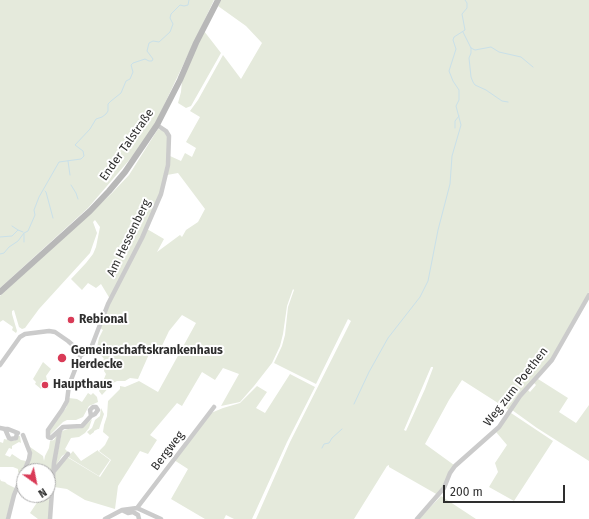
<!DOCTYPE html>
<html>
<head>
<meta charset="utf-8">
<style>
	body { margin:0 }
	#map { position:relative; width:589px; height:519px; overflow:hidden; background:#fff; font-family:"Fira Sans",sans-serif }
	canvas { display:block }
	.north { position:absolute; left:16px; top:463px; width:40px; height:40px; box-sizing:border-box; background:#fff; border:1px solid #ababab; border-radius:50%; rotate:147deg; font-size:11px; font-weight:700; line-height:16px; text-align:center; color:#2e2e2e }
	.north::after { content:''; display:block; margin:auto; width:14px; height:18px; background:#d93b57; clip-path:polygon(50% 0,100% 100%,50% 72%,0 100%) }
	.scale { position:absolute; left:443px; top:485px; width:122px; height:18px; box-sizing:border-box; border:2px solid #2e2e2e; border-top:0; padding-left:5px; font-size:12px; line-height:14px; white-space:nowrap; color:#2e2e2e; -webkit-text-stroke:3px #fff; paint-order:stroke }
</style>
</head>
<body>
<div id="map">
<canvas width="589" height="519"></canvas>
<div class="north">N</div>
<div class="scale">200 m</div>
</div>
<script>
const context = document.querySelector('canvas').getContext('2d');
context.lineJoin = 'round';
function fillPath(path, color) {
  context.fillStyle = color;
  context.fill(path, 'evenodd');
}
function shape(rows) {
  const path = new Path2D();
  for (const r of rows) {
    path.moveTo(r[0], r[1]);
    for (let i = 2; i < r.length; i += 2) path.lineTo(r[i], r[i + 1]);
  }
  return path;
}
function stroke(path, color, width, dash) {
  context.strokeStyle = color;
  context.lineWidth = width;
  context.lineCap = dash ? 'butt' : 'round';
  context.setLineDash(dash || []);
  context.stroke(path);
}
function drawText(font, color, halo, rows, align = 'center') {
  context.font = font + ' "Fira Sans",sans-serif';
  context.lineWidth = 4;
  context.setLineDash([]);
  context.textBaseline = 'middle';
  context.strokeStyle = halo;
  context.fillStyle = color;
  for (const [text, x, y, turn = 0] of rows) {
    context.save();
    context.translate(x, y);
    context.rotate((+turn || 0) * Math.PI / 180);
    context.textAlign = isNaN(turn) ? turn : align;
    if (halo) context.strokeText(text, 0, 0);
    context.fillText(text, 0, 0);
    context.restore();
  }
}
const green = shape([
	[0,0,214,0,155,124,137,151,88,208,0,288],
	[221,0,589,0,589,292,551,360,509,410,462,380,449,400,425,444,454,465,438,495,389,467,389,465,387,466,354,519,256,519,290,442,351,321,348,319,316,384,274,363,282,346,285,335,288,307,294,290,293,289,287,306,283,334,280,346,272,363,254,386,240,402,221,406,239,374,223,368,215,380,202,372,182,406,177,403,150,435,157,440,148,454,140,451,118,486,115,509,85,500,67,489,54,487,55,471,67,457,100,477,111,460,99,451,105,445,109,437,103,432,104,425,107,416,108,401,120,389,120,386,125,387,139,381,158,392,196,323,182,315,169,331,159,352,150,352,138,379,130,378,125,381,117,381,113,383,102,395,99,391,106,374,104,371,105,367,103,360,104,359,100,354,97,347,99,338,103,330,100,328,109,303,147,229,164,239,157,252,180,235,182,237,186,230,198,222,205,209,178,173,167,175,170,156,181,161,185,153,192,157,196,148,186,142,200,117,190,111,198,100,223,55,241,79,262,43,246,26,218,6],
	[431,367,433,367,433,368,425,389,406,431,404,430],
	[204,31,221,53,191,106,186,108,178,103,181,92,182,80],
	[158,129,165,131,168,136,168,156,160,195,141,237,110,299,101,284,96,288,88,283,82,290,71,279,86,263,93,254,96,247,100,227,95,220,93,222,97,233,90,253,39,309,25,328,22,329,19,327,14,310,12,311,12,314,17,331,16,333,12,330,13,327,3,320,0,322,0,296,112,193,129,175],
	[43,362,51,369,46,376,47,380,45,383,42,382,41,383,43,385,41,389,35,384,36,382,33,379],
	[290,374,315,387,287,442,252,519,234,519,226,515,224,519,205,519,171,499,188,469,174,460,211,413,223,408,240,403,257,386,267,392,256,408,265,413],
	[538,379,568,398,559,412,576,423,589,405,589,461,537,428,512,410,527,389,530,392,536,385,534,383],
	[88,393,91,395,93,393,97,397,98,402,89,406,83,417,76,420,67,420,63,422,49,436,49,431,66,408,69,398,77,399,82,402],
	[101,408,104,414,99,429,98,429,94,431,94,432,90,435,87,432,92,428,95,420,100,416],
	[511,413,553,441,514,501,489,487,498,472,495,463,507,445,496,432],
	[92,419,89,428,85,433,79,437,71,438,65,449,68,452,62,456,55,467,62,431,68,429,82,428],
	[58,433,49,519,38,519,30,513,40,498,38,495,48,495,48,471,33,471,27,467,30,447,43,456,44,461,45,456,49,448,50,441,54,440],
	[18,436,20,436,21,443,19,442,12,446,12,449,9,448,5,455,10,457,12,454,21,460,26,461,21,473,20,474,18,472,18,469,13,467,0,467,0,442,3,443,4,439,14,441],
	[98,450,98,451,110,460,99,476,68,457,73,451,81,461],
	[0,479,1,481,5,482,7,484,15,488,6,519,0,519],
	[441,496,476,519,419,519]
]);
const stream = shape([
	[463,32,471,48,475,50,491,47,499,52,521,57,533,67],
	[471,48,471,53,469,58,471,77,473,82,475,85,486,90,502,101,508,102],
	[455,128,455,121,459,116],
	[68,161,70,175],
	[71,185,76,193,78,199],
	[45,191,46,192,53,218],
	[12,226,18,230],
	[24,234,24,242],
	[0,237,12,236,18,230,23,232],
	[0,254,4,253,9,247,18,241,24,233,28,231,35,215,34,210,39,197,59,162,81,159,84,156,83,151,75,145,90,129,96,119,102,117,106,114,108,111,108,104,111,101,121,93,126,81,130,79,133,72,131,65,133,63,145,59,149,61,152,61,153,59,147,51,149,43,153,41,159,42,170,32,173,24,170,18,171,14,180,5,184,6,188,5,189,0],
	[354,404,369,372,388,338,420,297,428,281,438,230,450,184,452,156,461,125,456,106,459,100,459,90,453,81,449,71,456,49,453,40,454,37,465,30,462,14,467,8,467,3,465,0],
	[322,448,324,444,329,443,332,438,342,429]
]);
const street = shape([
	[80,356,91,348,108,304,142,238,161,194,168,165,169,136,166,131,157,125],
	[0,365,20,337,25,334,49,331,55,332,68,341,76,348,80,354,80,357,69,385,67,401,62,410,48,430,48,437,51,438,63,427,82,426,91,416,95,414,98,410,96,407,93,407,90,410,91,416],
	[0,428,5,429,9,438,11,439,16,438,17,433],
	[5,429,8,429,18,433],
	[54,471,68,454],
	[137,508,214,407],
	[122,510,128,513,133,512,138,515,139,519],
	[8,519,14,495,29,459,30,453,23,435],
	[50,519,54,463,60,430],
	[105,519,122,510,137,508,161,519],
	[417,519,444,488,450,473,455,466,499,427,520,396,552,360,589,295]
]);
const secondary = shape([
	[0,292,90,211,109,191,125,172,157,125,180,80,196,43,218,0]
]);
const markers = [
	[71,320,4,"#d93b57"],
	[62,358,5,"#d93b57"],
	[45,385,4,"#d93b57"]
];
const streetNames = [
	["Ender Talstraße",127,145,-55],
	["Am Hessenberg",129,238,-64],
	["Weg zum Poethen",516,387,-52],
	["Bergweg",168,451,-53]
];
const poiNames = [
	["Rebional",79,320],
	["Gemeinschaftskrankenhaus",71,351],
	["Herdecke",71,365],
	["Haupthaus",53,385]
];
fillPath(green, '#e5eadc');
stroke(stream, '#c9e0e9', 1);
stroke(street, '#cbcbcb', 4.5);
stroke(secondary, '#b8b8b8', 6);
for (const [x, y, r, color] of markers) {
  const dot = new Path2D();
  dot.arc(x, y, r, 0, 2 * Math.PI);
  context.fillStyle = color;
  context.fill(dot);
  stroke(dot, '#fff', 1.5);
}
drawText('12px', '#2e2e2e', '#fff', streetNames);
drawText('bold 12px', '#2e2e2e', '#fff', poiNames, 'left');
</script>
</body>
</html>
